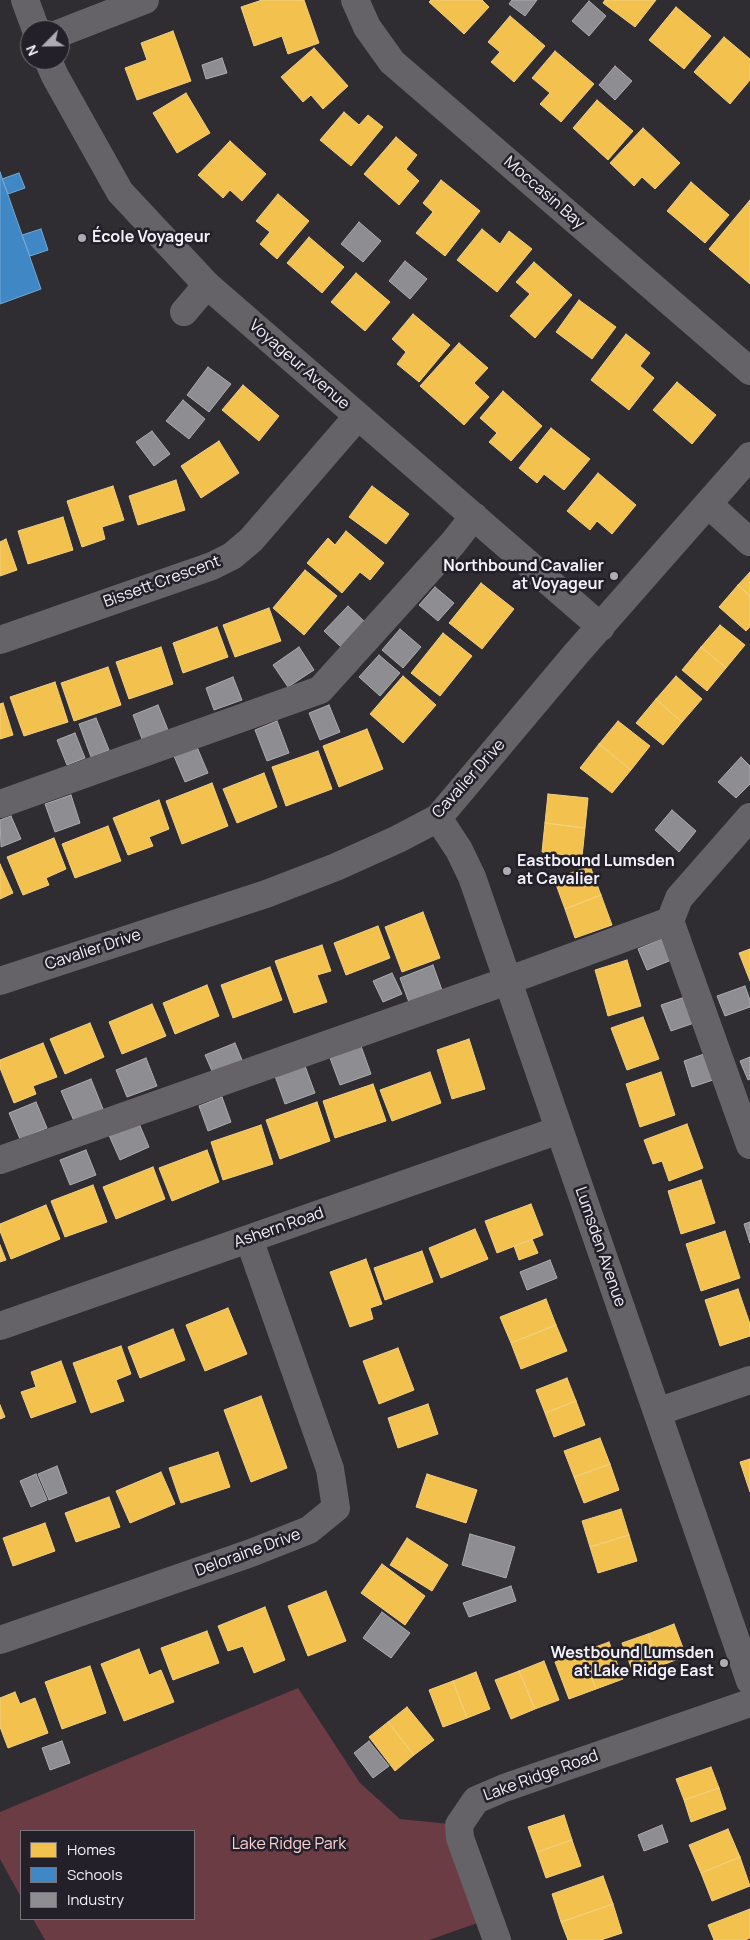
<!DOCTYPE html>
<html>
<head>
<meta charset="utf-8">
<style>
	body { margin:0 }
	#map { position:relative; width:750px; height:1940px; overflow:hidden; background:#2f2c32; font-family:Manrope,sans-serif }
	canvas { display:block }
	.legend { position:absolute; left:20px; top:1830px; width:175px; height:90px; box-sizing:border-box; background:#24202a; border:1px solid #77747c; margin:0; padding:6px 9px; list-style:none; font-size:15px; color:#f3f1f8 }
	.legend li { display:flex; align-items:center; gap:10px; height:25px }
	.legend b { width:25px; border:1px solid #77747c }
	.north { position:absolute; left:20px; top:20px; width:50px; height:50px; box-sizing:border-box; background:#24202a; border:1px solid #77747c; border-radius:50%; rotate:247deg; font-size:14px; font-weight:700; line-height:20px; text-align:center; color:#f3f1f8 }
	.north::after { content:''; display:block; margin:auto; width:18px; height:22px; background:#aeacb3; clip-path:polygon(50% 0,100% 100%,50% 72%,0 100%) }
</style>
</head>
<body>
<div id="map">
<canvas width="750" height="1940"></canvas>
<ul class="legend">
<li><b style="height:14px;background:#f2c14e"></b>Homes</li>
<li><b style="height:14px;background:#3f88c5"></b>Schools</li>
<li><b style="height:14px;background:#8d8d92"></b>Industry</li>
</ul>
<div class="north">N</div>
</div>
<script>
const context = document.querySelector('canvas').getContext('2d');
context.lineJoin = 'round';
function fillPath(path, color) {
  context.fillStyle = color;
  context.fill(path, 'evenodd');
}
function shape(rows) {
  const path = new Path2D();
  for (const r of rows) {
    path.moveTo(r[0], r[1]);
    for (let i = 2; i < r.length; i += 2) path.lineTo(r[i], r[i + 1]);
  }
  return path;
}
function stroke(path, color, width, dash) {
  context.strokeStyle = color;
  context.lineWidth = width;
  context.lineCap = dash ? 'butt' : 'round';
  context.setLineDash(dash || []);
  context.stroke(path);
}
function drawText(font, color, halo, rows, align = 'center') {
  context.font = font + ' Manrope,sans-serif';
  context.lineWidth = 5;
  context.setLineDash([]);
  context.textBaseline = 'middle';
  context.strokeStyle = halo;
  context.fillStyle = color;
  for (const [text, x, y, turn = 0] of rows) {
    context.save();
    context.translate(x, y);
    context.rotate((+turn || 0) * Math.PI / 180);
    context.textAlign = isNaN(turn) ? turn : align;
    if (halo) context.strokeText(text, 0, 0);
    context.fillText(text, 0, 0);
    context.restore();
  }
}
const green = shape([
	[298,1688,360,1783,400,1819,459,1825,489,1919,429,1940,45,1940,33,1919,194,1919,194,1831,21,1831,21,1897,0,1859,0,1812]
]);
const homes = shape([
	[262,0,304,0,319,43,288,54,282,36,254,46,241,7,262,0],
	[431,0,482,0,489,7,464,34,429,2,431,0],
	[605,0,656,0,635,27,603,3,605,0],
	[676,7,711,36,684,69,649,40,676,7],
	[510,16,545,46,514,82,491,62,500,52,488,42,510,16],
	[173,31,191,81,137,100,125,68,147,60,141,43,173,31],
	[724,37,750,59,750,80,730,104,694,72,724,37],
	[314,48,348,86,323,109,311,95,303,102,281,77,314,48],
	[555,51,594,84,561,122,540,104,550,93,532,78,555,51],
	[186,93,210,133,177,153,153,113,186,93],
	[597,100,633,131,608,160,573,128,597,100],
	[344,112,359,125,368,115,383,127,351,166,320,140,344,112],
	[643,128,680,163,655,189,642,177,634,186,610,163,643,128],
	[396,137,417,155,406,169,419,181,399,205,364,174,396,137],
	[230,141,266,174,242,201,230,190,223,198,198,175,230,141],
	[441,180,480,211,445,256,416,233,433,212,423,203,441,180],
	[691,182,729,215,705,243,667,211,691,182],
	[278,194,309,221,277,259,260,244,270,232,256,221,278,194],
	[750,200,750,284,709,249,750,200],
	[482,229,500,244,509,231,532,249,497,292,457,260,482,229],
	[309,237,344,267,322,293,287,263,309,237],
	[534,262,572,295,535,338,510,316,530,294,516,282,534,262],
	[356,273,390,302,365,331,331,302,356,273],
	[579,300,616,327,592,359,556,332,579,300],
	[413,314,450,345,419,382,397,364,406,352,392,339,413,314],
	[626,334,650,353,640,366,654,378,629,410,591,380,626,334],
	[459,343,488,368,474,383,489,397,464,425,420,386,459,343],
	[677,382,716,415,692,444,653,410,677,382],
	[243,385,279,416,259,441,222,410,243,385],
	[503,391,542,426,511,461,489,442,497,433,480,418,503,391],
	[551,428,590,459,564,490,544,474,537,483,519,468,551,428],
	[219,441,239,473,201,498,181,466,219,441],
	[598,473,636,505,612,534,597,521,590,530,567,511,598,473],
	[176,480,185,510,138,525,129,496,176,480],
	[113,486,124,520,102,527,105,539,82,547,67,501,113,486],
	[372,486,409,514,386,544,349,517,372,486],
	[63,517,73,550,28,564,18,531,63,517],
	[346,531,384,563,370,580,360,572,342,593,307,563,328,538,335,545,346,531],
	[6,539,17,570,0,576,0,542,6,539],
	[305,570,337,596,304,635,273,608,305,570],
	[750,572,750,596,738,585,750,572],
	[481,583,514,609,482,649,449,623,481,583],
	[738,585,750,596,750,627,746,631,719,607,738,585],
	[269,608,281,641,235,657,223,625,269,608],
	[720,625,745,645,726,668,701,647,720,625],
	[217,627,228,657,183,673,173,643,217,627],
	[443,633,472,656,440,696,411,673,443,633],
	[161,647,173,684,129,699,116,662,161,647],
	[701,647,726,668,707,691,682,670,701,647],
	[108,667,121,705,74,721,61,683,108,667],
	[403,676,436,705,403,743,370,714,403,676],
	[676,676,702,699,682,722,656,699,676,676],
	[55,682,68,722,24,736,10,697,55,682],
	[656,699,682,722,663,745,636,723,656,699],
	[3,703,13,735,0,739,0,704,3,703],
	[618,721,650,746,631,770,599,744,618,721],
	[367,729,383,769,339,787,323,746,367,729],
	[599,744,631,770,612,793,580,768,599,744],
	[318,751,332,789,286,806,272,767,318,751],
	[264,773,277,807,237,823,223,789,264,773],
	[212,783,228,826,182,844,166,801,212,783],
	[548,794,588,798,585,828,545,823,548,794],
	[159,800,169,829,149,837,153,846,128,855,113,818,159,800],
	[545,823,585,828,582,857,542,852,545,823],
	[108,826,121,861,75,878,62,844,108,826],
	[54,838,66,869,46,878,49,885,23,895,7,857,54,838],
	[0,864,13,893,0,899,0,864],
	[590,866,601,895,565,909,554,879,590,866],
	[601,895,612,925,575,938,565,909,601,895],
	[423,912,440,958,402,972,385,927,423,912],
	[378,926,390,958,346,975,334,943,378,926],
	[322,945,331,971,317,975,327,1002,294,1013,275,961,322,945],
	[750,949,750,981,739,953,750,949],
	[627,960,641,1006,608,1016,595,970,627,960],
	[270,967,282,1000,233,1018,221,985,270,967],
	[207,985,219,1016,175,1034,163,1003,207,985],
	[152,1004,166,1036,122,1054,109,1022,152,1004],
	[643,1017,659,1059,627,1070,611,1028,643,1017],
	[90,1023,104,1057,65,1074,50,1039,90,1023],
	[469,1039,485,1089,452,1099,437,1050,469,1039],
	[43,1043,57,1077,33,1086,36,1094,14,1103,0,1068,0,1060,43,1043],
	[430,1072,441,1103,392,1121,380,1090,430,1072],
	[661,1072,675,1115,640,1127,626,1084,661,1072],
	[373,1084,386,1121,335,1138,323,1101,373,1084],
	[317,1102,330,1141,280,1159,266,1120,317,1102],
	[687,1124,703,1168,669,1181,662,1161,653,1164,644,1140,687,1124],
	[261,1125,273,1164,223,1180,211,1142,261,1125],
	[207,1150,219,1182,172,1201,159,1168,207,1150],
	[153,1167,165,1199,116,1219,103,1187,153,1167],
	[701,1180,715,1223,681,1234,668,1191,701,1180],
	[93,1185,107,1222,65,1237,51,1201,93,1185],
	[531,1204,543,1235,497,1253,485,1221,531,1204],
	[46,1205,60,1239,11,1259,0,1231,0,1224,46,1205],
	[475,1229,488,1259,441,1278,429,1248,475,1229],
	[725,1231,740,1278,701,1291,686,1244,725,1231],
	[532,1239,538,1253,519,1260,514,1246,532,1239],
	[0,1245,6,1260,0,1262,0,1245],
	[422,1251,433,1282,385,1300,374,1268,422,1251],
	[366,1259,382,1304,370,1308,373,1319,350,1327,330,1272,366,1259],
	[738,1289,750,1324,750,1336,720,1346,705,1300,738,1289],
	[546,1299,556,1325,511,1343,500,1317,546,1299],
	[228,1308,247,1354,205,1371,186,1325,228,1308],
	[556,1325,567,1351,521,1369,511,1343,556,1325],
	[173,1329,185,1360,140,1378,128,1347,173,1329],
	[121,1346,131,1374,116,1380,124,1401,91,1413,73,1363,121,1346],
	[398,1348,414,1390,379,1404,363,1361,398,1348],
	[61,1361,76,1402,31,1418,21,1392,36,1387,31,1372,61,1361],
	[567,1378,576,1401,545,1413,536,1390,567,1378],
	[261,1396,287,1468,251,1482,224,1410,261,1396],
	[576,1401,585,1425,554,1437,545,1413,576,1401],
	[428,1404,438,1434,398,1448,388,1418,428,1404],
	[0,1405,5,1417,0,1419,0,1405],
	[600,1438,610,1464,574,1477,564,1451,600,1438],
	[218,1452,230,1487,181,1503,169,1468,218,1452],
	[750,1459,750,1492,740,1462,750,1459],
	[610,1464,619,1490,584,1503,574,1477,610,1464],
	[161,1472,175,1504,130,1523,116,1491,161,1472],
	[427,1474,477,1490,466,1523,416,1507,427,1474],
	[109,1497,120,1527,76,1542,65,1513,109,1497],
	[621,1509,629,1535,590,1547,582,1521,621,1509],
	[45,1523,55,1551,13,1566,3,1538,45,1523],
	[629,1535,637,1561,598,1573,590,1547,629,1535],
	[407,1538,448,1565,432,1591,390,1565,407,1538],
	[382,1564,425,1596,405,1625,361,1593,382,1564],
	[326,1591,346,1641,308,1656,288,1606,326,1591],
	[265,1607,285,1660,254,1673,243,1646,228,1651,218,1626,265,1607],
	[674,1624,686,1656,660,1666,648,1634,674,1624],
	[207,1631,219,1663,173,1680,161,1648,207,1631],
	[648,1634,660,1666,634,1675,622,1643,648,1634],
	[609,1642,623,1679,596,1689,582,1652,609,1642],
	[139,1649,149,1675,161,1670,174,1702,124,1721,101,1664,139,1649],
	[582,1652,596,1689,569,1699,555,1662,582,1652],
	[544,1661,559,1700,535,1709,519,1671,544,1661],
	[90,1666,106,1713,62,1729,45,1682,90,1666],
	[519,1671,535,1709,511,1719,495,1680,519,1671],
	[476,1672,490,1709,467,1718,453,1681,476,1672],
	[453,1681,467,1718,443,1727,429,1690,453,1681],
	[15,1692,20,1704,35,1698,48,1733,8,1748,0,1727,0,1698,15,1692],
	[407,1707,434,1740,414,1755,388,1722,407,1707],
	[388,1722,414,1755,395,1771,369,1737,388,1722],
	[711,1767,719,1788,684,1800,676,1779,711,1767],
	[719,1788,726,1809,691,1822,684,1800,719,1788],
	[564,1815,572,1840,537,1852,528,1827,564,1815],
	[728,1829,740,1857,701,1873,689,1845,728,1829],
	[572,1840,581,1866,546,1878,537,1852,572,1840],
	[740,1857,750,1886,712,1901,701,1873,740,1857],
	[603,1876,613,1904,561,1922,552,1894,603,1876],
	[613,1904,622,1933,601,1940,568,1940,561,1922,613,1904],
	[750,1909,750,1938,745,1940,714,1940,708,1925,750,1909]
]);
const schools = shape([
	[0,172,41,289,0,304,0,172],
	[19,173,25,188,8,194,2,179,19,173],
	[41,229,48,250,30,256,22,235,41,229]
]);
const industry = shape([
	[512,0,537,0,525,16,509,4,512,0],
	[589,1,606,16,589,36,572,21,589,1],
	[222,58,227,73,206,79,202,65,222,58],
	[615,66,632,81,615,100,599,85,615,66],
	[359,222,381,241,363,262,341,244,359,222],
	[405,261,427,279,410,299,389,281,405,261],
	[208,367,231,384,209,412,187,395,208,367],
	[183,400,205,419,189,439,166,421,183,400],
	[152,431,170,454,154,466,136,442,152,431],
	[435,587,454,603,438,621,419,605,435,587],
	[348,606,365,622,341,647,324,631,348,606],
	[400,629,421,647,403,668,382,650,400,629],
	[299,647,314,670,288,687,273,665,299,647],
	[379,655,400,673,380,696,359,677,379,655],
	[233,677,242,700,214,710,206,688,233,677],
	[158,705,168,730,142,739,133,715,158,705],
	[329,705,340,732,320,740,309,713,329,705],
	[96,718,109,750,91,757,79,724,96,718],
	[277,721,289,753,267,761,255,730,277,721],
	[75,733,85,758,67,765,57,740,75,733],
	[197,747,208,773,185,782,174,756,197,747],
	[741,757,750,766,750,784,736,798,718,782,741,757],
	[71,795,80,823,55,832,45,804,71,795],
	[672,810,696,831,679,852,655,830,672,810],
	[11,816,21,839,1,847,0,820,11,816],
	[666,937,674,959,647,970,638,949,666,937],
	[433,965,443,993,410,1005,400,978,433,965],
	[392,973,402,994,383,1002,373,981,392,973],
	[745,986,750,1000,750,1007,725,1016,717,996,745,986],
	[688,996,697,1022,671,1031,661,1005,688,996],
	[235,1043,242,1060,212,1071,205,1055,235,1043],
	[361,1046,371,1074,340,1085,330,1058,361,1046],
	[707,1053,716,1079,692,1087,684,1061,707,1053],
	[750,1057,750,1079,748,1080,740,1061,750,1057],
	[146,1058,157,1086,127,1097,116,1070,146,1058],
	[305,1066,315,1093,285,1104,275,1076,305,1066],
	[91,1079,103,1109,74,1121,61,1091,91,1079],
	[222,1097,231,1122,208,1131,199,1106,222,1097],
	[36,1102,47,1128,20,1139,9,1113,36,1102],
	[138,1121,149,1147,120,1160,108,1133,138,1121],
	[86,1150,96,1175,70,1185,60,1160,86,1150],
	[750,1222,750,1243,744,1224,750,1222],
	[550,1260,557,1278,527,1290,520,1272,550,1260],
	[57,1466,67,1493,49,1500,38,1474,57,1466],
	[36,1474,47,1500,31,1507,20,1481,36,1474],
	[470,1534,515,1547,506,1578,462,1565,470,1534],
	[511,1586,516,1601,469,1617,463,1603,511,1586],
	[382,1612,410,1633,391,1658,363,1638,382,1612],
	[62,1741,70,1763,50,1770,42,1748,62,1741],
	[369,1741,389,1766,373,1778,354,1753,369,1741],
	[662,1825,668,1842,644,1851,638,1835,662,1825]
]);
const minor = shape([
	[25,0,36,30],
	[355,0,367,27,392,62,750,371],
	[60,33,145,0],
	[48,60,55,76,120,192,207,285,601,627],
	[184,312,207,285],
	[708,504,750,542],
	[0,640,212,566,232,556,251,540,358,416],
	[0,804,320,690,453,543,474,516],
	[438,818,459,850,472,877,750,1681],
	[670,921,750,1145],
	[0,981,266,894,336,867,398,839,438,818,575,655,750,456],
	[0,1160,507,981,670,921,679,898,750,817],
	[0,1326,559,1130],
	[657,1412,750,1380],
	[0,1640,251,1553,309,1530,336,1508,330,1469,249,1239],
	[497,1940,460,1838,459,1825,476,1800,504,1788,750,1703]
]);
const markers = [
	[82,238,5,"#aeacb3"],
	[614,576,5,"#aeacb3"],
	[507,871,5,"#aeacb3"],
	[724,1663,5,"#aeacb3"]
];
const streetNames = [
	["Moccasin Bay",544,193,41],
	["Voyageur Avenue",299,365,41],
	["Bissett Crescent",162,582,-20],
	["Cavalier Drive",469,779,-48],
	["Cavalier Drive",93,950,-18],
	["Ashern Road",279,1228,-19],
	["Lumsden Avenue",600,1247,71],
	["Deloraine Drive",248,1553,-20],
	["Lake Ridge Road",541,1776,-20]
];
const poiNames = [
	["École Voyageur",92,238],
	["Northbound Cavalier",604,567,"right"],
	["at Voyageur",604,585,"right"],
	["Eastbound Lumsden",517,862],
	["at Cavalier",517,880],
	["Westbound Lumsden",714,1654,"right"],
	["at Lake Ridge East",714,1672,"right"]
];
const parkNames = [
	["Lake Ridge Park",289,1845]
];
fillPath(green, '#6c3c44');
fillPath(homes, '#f2c14e');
stroke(homes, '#f2cf81', 1);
fillPath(schools, '#3f88c5');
stroke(schools, '#75a8d4', 1);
fillPath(industry, '#8d8d92');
stroke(industry, '#acabb1', 1);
stroke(minor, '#656368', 28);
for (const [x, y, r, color] of markers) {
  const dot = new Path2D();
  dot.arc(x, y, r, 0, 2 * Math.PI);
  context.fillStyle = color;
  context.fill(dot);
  stroke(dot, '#24202a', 2);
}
drawText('16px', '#f3f1f8', '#24202a', streetNames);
drawText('bold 16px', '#f3f1f8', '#24202a', poiNames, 'left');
drawText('16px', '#fad2d6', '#24202a', parkNames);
</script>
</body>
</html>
